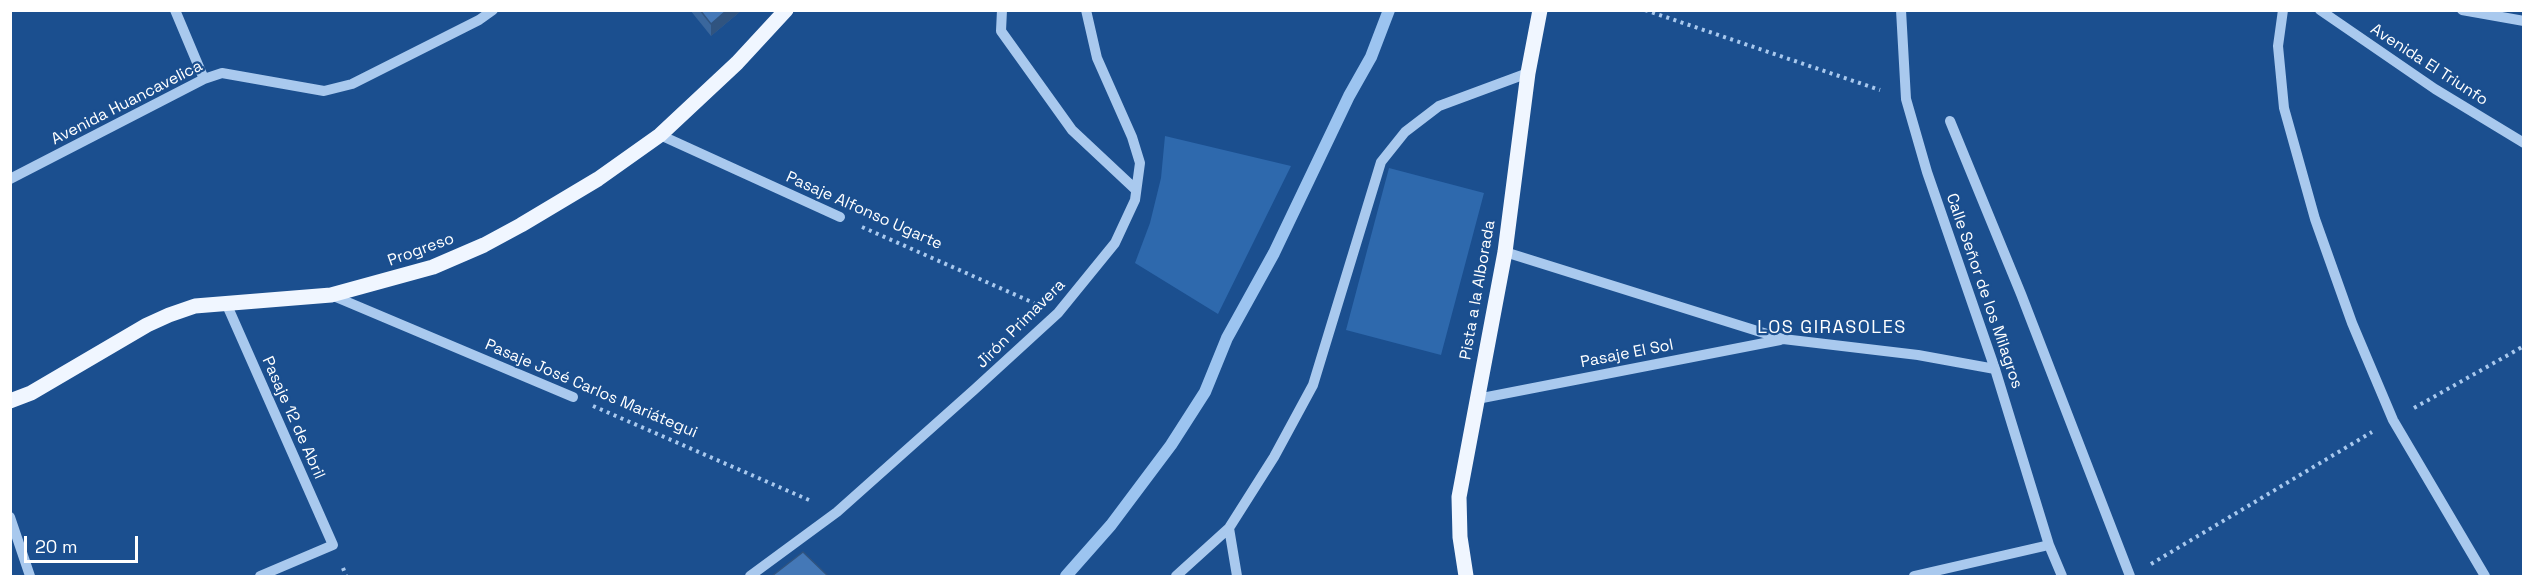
<!DOCTYPE html>
<html>
<head>
<meta charset="utf-8">
<style>
	body { margin:0 }
	#map { position:relative; width:2534px; height:587px; overflow:hidden; background:#1b4f8f; font-family:"Space Grotesk",sans-serif }
	canvas { display:block }
	.frame { position:absolute; inset:0; border:12px solid #fff; pointer-events:none }
	.scale { position:absolute; left:24px; top:536px; width:114px; height:27px; box-sizing:border-box; border:3px solid #fff; border-top:0; padding-left:8px; font-size:18px; line-height:21px; white-space:nowrap; color:#fff; -webkit-text-stroke:4px #1b4f8f; paint-order:stroke }
</style>
</head>
<body>
<div id="map">
<canvas width="2534" height="587"></canvas>
<div class="frame"></div>
<div class="scale">20 m</div>
</div>
<script>
const context = document.querySelector('canvas').getContext('2d');
context.lineJoin = 'round';
function fillPath(path, color) {
  context.fillStyle = color;
  context.fill(path, 'evenodd');
}
function shape(rows) {
  const path = new Path2D();
  for (const r of rows) {
    path.moveTo(r[0], r[1]);
    for (let i = 2; i < r.length; i += 2) path.lineTo(r[i], r[i + 1]);
  }
  return path;
}
function stroke(path, color, width, dash) {
  context.strokeStyle = color;
  context.lineWidth = width;
  context.lineCap = dash ? 'butt' : 'round';
  context.setLineDash(dash || []);
  context.stroke(path);
}
function drawText(font, color, halo, rows, align = 'center') {
  context.font = font + ' "Space Grotesk",sans-serif';
  context.lineWidth = 4.5;
  context.setLineDash([]);
  context.textBaseline = 'middle';
  context.strokeStyle = halo;
  context.fillStyle = color;
  for (const [text, x, y, turn = 0] of rows) {
    context.save();
    context.translate(x, y);
    context.rotate((+turn || 0) * Math.PI / 180);
    context.textAlign = isNaN(turn) ? turn : align;
    if (halo) context.strokeText(text, 0, 0);
    context.fillText(text, 0, 0);
    context.restore();
  }
}
const green = shape([
	[1165,136,1291,166,1218,314,1135,263,1150,223,1161,178],
	[1389,168,1484,193,1441,355,1346,330]
]);
const stream = shape([
	[1066,576,1111,525,1171,445,1205,392,1227,338,1274,253,1349,96,1371,57,1389,10]
]);
const path = shape([
	[1645,10,1880,90],
	[862,227,1034,303],
	[593,406,809,500],
	[2414,408,2524,346],
	[2151,564,2372,432],
	[343,568,346,576]
]);
const minor = shape([
	[175,10,204,79],
	[1002,10,1001,31,1072,130,1135,189],
	[1901,10,1906,99,1927,172,1995,369,2049,545,2062,576],
	[2283,10,2278,46,2284,108,2315,219,2352,323,2393,420,2485,576],
	[2320,10,2435,89,2524,143],
	[2462,10,2524,21],
	[1950,121,2021,294,2130,576],
	[660,135,840,217],
	[10,179,204,79,222,73,324,91,352,84,479,20,493,10],
	[1505,252,1783,339,1918,355,1995,369],
	[331,295,573,397],
	[226,303,333,545,260,576],
	[1477,399,1780,340],
	[10,517,30,576],
	[750,576,837,512,975,389,1058,313,1115,243,1135,200,1140,163,1132,137,1097,58,1086,10],
	[1176,576,1229,528],
	[1237,576,1229,528,1274,457,1313,385,1381,162,1405,132,1439,106,1528,73],
	[1914,576,2049,545]
]);
const major = shape([
	[10,401,31,393,147,325,169,315,195,306,331,295,433,267,484,245,521,225,598,179,660,135,737,63,786,10],
	[1466,576,1460,537,1459,497,1505,252,1528,73,1540,10]
]);
const wall = shape([
	[690,10,742,10,711,36]
]);
const shadedWall = shape([
	[727,10,742,10,711,36,711,24]
]);
const building = shape([
	[700,10,727,10,711,24,700,10],
	[803,552,828,576,772,576,803,552]
]);
const streetNames = [
	["Avenida El Triunfo",2429,65,33],
	["Avenida Huancavelica",127,103,-27],
	["Pasaje Alfonso Ugarte",864,211,24],
	["Progreso",421,250,-20],
	["Pista a la Alborada",1478,290,-80],
	["Calle Señor de los Milagros",1984,291,71],
	["Jirón Primavera",1021,324,-45],
	["Pasaje El Sol",1627,354,-11],
	["Pasaje José Carlos Mariátegui",591,389,23],
	["Pasaje 12 de Abril",293,418,66]
];
const neighbourhoodNames = [
	["LOS GIRASOLES",1832,328]
];
fillPath(green, '#2e69ad');
stroke(stream, '#9cc4f0', 12);
stroke(path, '#a9c9ee', 4, [3, 4.5]);
stroke(minor, '#a9c9ee', 10);
stroke(major, '#f0f6ff', 15);
fillPath(wall, '#3a679d');
fillPath(shadedWall, '#305480');
fillPath(building, '#4478b7');
stroke(building, '#305480', 1.5);
drawText('16px', '#fff', '#1b4f8f', streetNames);
context.letterSpacing = '1.5px';
drawText('18px', '#fff', '#1b4f8f', neighbourhoodNames);
context.letterSpacing = '0px';
</script>
</body>
</html>
